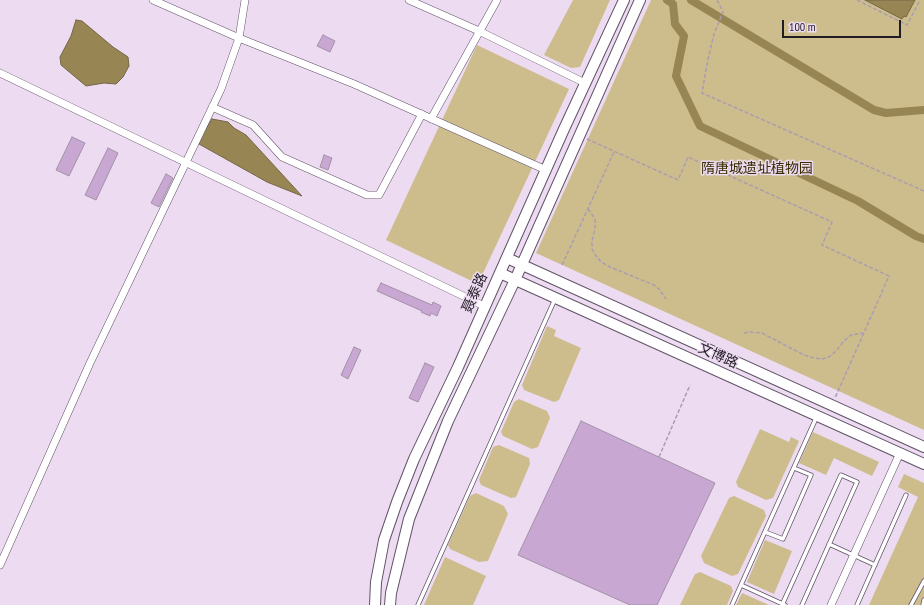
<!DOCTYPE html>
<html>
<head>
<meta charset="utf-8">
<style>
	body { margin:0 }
	#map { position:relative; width:924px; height:605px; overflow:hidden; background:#ecdbf1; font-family:"PT Sans Narrow",sans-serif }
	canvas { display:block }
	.scale { position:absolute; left:782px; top:20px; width:119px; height:18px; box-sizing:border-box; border:2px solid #211b23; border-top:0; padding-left:5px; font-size:12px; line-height:14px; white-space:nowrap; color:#211b23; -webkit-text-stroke:3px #ecdbf1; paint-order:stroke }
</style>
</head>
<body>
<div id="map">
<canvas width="924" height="605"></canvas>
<div class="scale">100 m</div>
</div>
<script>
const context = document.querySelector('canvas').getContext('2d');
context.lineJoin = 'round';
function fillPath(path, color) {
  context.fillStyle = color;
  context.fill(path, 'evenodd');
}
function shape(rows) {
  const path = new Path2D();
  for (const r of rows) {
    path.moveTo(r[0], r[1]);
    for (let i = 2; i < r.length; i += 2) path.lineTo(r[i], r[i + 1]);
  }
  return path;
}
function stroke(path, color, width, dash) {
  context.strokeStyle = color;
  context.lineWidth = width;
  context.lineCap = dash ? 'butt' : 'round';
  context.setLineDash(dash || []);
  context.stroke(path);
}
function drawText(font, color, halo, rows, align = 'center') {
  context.font = font + ' "PT Sans Narrow","Noto Sans SC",sans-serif';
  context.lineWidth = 3;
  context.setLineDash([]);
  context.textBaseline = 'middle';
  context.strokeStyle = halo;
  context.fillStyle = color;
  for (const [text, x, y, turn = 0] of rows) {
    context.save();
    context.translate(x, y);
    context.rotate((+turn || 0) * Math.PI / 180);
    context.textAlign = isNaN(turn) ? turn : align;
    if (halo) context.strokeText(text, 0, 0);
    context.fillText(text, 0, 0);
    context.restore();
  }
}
const green = shape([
	[573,0,610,0,580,67,571,68,544,55],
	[651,0,924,0,924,430,536,253],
	[477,45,569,89,478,284,386,240],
	[547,326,556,330,554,336,581,348,559,400,554,402,524,390,522,385],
	[519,399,547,411,550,418,538,447,532,449,503,436,501,432,514,402],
	[760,429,789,442,791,437,799,441,773,498,766,500,738,487,736,482],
	[813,432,879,462,872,476,834,458,826,475,799,463],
	[499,445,529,458,530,464,516,497,511,498,481,485,479,480,493,447],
	[904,474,924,483,924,605,869,605,918,497,898,487],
	[476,493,504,506,508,514,488,561,479,562,450,549,448,545,470,496],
	[734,496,764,510,766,516,738,574,732,576,704,563,701,556,729,498],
	[765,540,792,551,774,594,747,582],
	[445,557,486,576,473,605,424,605],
	[700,572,731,586,733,591,727,605,680,605,695,574],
	[742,593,769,605,736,605]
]);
const water = shape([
	[865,0,915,0,906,17,904,16,902,19,865,0],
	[76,20,82,21,113,47,128,57,129,66,123,77,116,84,104,83,86,86,61,65,60,57,71,36,76,20],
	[212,119,228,122,234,128,246,135,302,196,267,182,199,144,200,139,212,119]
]);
const canal = shape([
	[667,0,673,4,675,24,684,36,676,76,700,126,858,201,916,236,924,239],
	[691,0,874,110,886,113,924,110]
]);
const building = shape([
	[323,35,335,41,330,52,317,46,323,35],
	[72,137,85,143,69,176,56,170,72,137],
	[108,148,118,153,96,200,85,195,108,148],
	[324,155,332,158,328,170,320,167,324,155],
	[166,174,173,178,159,207,151,203,166,174],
	[381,283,432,305,433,302,441,306,437,316,431,313,430,316,421,312,422,311,377,291,381,283],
	[354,347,361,350,348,379,341,375,354,347],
	[425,363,434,367,418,402,409,398,425,363],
	[581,421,715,483,657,605,630,605,518,555,581,421]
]);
const path = shape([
	[717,0,723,12,714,34,708,59,702,93,924,191],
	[857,0,907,25,920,0],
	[587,139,678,180,688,157,832,222,822,245,889,276,835,398],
	[588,209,595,219,595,228,592,241,592,249,596,256,601,262,610,267,654,285,659,289,666,299],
	[562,265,614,152],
	[744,333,749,332,762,333,804,355,814,358,822,359,829,357,836,351,844,341,851,335,863,333],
	[659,457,690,385]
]);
const lane = shape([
	[765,532,783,539,811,475,794,468],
	[829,544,875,565],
	[741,585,785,605],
	[418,605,555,299],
	[732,605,817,416],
	[782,605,841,475,857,482,802,605],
	[857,605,906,495],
	[911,605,924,581],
	[923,605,924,600]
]);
const street = shape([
	[153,0,239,38,354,84,546,170],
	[409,0,479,31,585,83],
	[0,73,484,306],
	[212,107,253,125,282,157,367,195,379,195,422,114],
	[431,119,497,0],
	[0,565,90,363,221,89,239,38,245,0],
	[831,605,900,453]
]);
const secondary = shape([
	[507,258,924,447],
	[500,273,924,464],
	[375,605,376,582,384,540,397,502,414,459,458,367,564,129,624,0],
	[390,605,391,593,409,519,448,421,515,280,640,0]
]);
const parkNames = [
	["隋唐城遗址植物园",757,169]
];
const streetNames = [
	["聂泰路",475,293,-66],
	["文博路",718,356,24]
];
fillPath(green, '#cdbd8d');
fillPath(water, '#978653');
stroke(water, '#746645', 1);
stroke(canal, '#978653', 8);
fillPath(building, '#c8a7d3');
stroke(building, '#a292a6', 1);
stroke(lane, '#615366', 5);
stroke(street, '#615366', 8);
stroke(secondary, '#615366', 12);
stroke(path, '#aa9dae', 1.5, [4, 2]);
stroke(lane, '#fff', 3.5);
stroke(street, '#fff', 7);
stroke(secondary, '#fff', 10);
drawText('14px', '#372b00', '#ecdbf1', parkNames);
drawText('14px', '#211b23', '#ecdbf1', streetNames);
</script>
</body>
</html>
